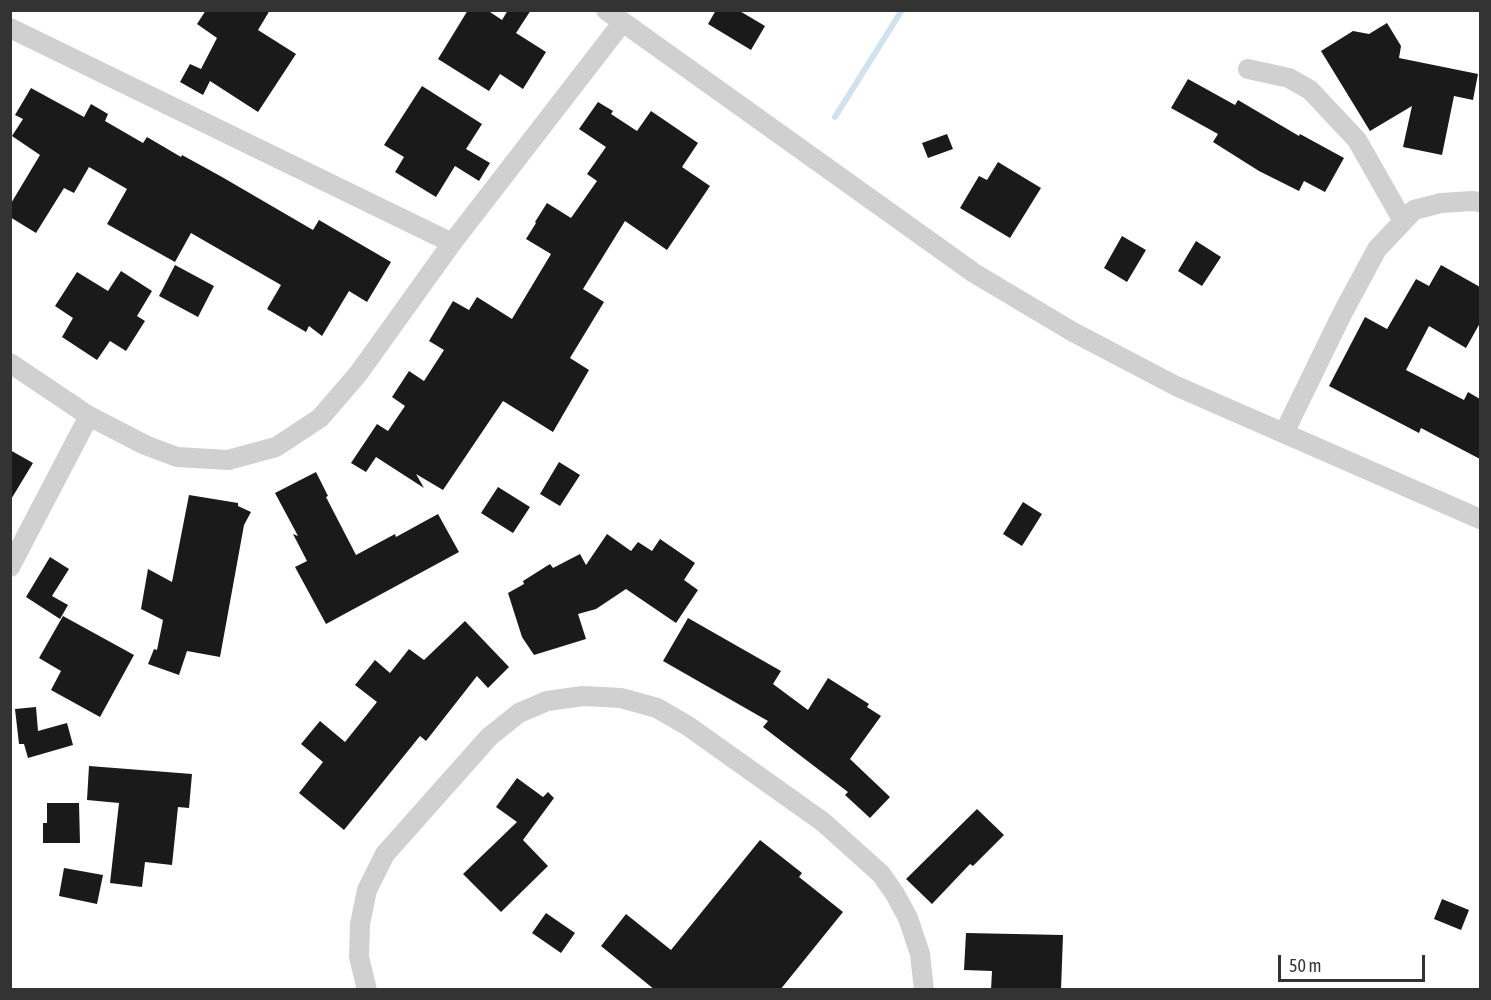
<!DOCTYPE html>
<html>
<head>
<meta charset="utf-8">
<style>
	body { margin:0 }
	#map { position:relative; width:1491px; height:1000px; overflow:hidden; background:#fff; font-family:"Asap Condensed",sans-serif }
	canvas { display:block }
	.frame { position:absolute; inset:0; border:12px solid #333; pointer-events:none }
	.scale { position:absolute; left:1278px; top:955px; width:147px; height:27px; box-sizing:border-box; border:3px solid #333; border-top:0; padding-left:8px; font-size:18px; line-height:21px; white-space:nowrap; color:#333; -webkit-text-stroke:4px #fff; paint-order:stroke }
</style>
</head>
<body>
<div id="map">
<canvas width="1491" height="1000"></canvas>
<div class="frame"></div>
<div class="scale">50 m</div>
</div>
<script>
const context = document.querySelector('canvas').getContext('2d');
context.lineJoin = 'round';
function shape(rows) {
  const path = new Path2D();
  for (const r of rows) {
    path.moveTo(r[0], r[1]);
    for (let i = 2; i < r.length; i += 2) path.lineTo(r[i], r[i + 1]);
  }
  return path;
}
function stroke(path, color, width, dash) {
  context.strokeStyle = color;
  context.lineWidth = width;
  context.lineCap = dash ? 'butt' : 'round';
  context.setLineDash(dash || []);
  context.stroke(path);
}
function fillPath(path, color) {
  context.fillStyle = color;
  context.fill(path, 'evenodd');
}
const stream = shape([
	[835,117,902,10]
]);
const building = shape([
	[206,10,270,10,258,30,296,54,258,112,210,81,203,95,180,82,190,64,201,69,217,38,197,24],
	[468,10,487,10,502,20,508,10,531,10,516,33,546,52,523,89,500,74,489,91,438,59],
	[716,10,738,10,765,26,751,50,708,24],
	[1387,23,1401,46,1399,58,1478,74,1473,100,1454,96,1442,155,1403,147,1412,106,1370,131,1321,51,1353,31,1369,34],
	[1188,79,1235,105,1238,100,1299,136,1300,134,1344,158,1325,192,1304,181,1299,191,1259,171,1213,142,1218,134,1171,108],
	[422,86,482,124,466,149,490,163,479,181,455,166,436,197,395,172,404,157,384,145],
	[31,88,84,117,91,104,108,114,105,121,143,143,147,137,181,157,182,155,222,177,313,230,319,220,391,262,367,302,349,291,322,336,309,326,306,332,267,309,281,285,191,233,175,262,107,224,127,189,89,167,74,193,64,188,36,233,10,217,10,205,40,155,12,136,23,119,15,115],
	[598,102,613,111,611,114,637,131,651,111,698,143,682,167,710,186,667,250,625,221,583,289,604,302,570,358,589,370,553,432,503,401,443,490,416,474,424,488,376,457,366,472,351,463,377,424,388,431,405,406,392,397,409,371,424,381,444,350,429,341,453,301,469,310,477,297,512,319,551,254,526,239,536,223,535,222,547,203,571,218,597,181,587,174,606,147,579,129],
	[947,134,953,149,928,158,922,143],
	[998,162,1041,188,1010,238,960,208,979,176,987,180],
	[1122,236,1146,250,1127,282,1104,268],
	[1196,241,1221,257,1202,286,1178,271],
	[175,265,214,286,198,317,159,296],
	[1441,265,1480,287,1480,323,1466,348,1429,326,1406,370,1464,400,1468,392,1480,399,1480,459,1421,428,1419,433,1329,386,1365,317,1387,329,1416,279,1429,286],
	[121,271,152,291,137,316,145,321,126,351,110,341,97,360,62,337,73,318,55,306,77,272,108,291],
	[10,450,33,463,10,501],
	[559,462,580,475,560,506,540,494],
	[316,472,328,496,326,497,356,555,395,534,396,537,438,514,459,552,326,624,295,567,307,561,293,534,298,536,275,493],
	[498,487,530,507,513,533,481,513],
	[189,495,238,503,238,506,251,512,244,525,220,657,187,651,179,675,148,664,154,649,157,650,163,620,141,609,148,569,172,582],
	[1023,502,1042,514,1022,546,1003,534],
	[607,534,631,551,638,542,652,551,660,539,695,563,684,580,698,590,676,623,626,589,596,609,578,614,586,639,534,655,522,637,508,593,524,584,523,581,550,564,553,568,580,554,586,565],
	[50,557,69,569,52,596,68,605,60,619,26,597],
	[63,616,134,655,100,717,51,690,61,671,39,658],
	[688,618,781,671,773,684,808,710,828,678,869,704,867,707,881,716,850,759,890,797,870,818,845,795,848,792,763,727,768,721,663,661],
	[465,621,509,667,488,688,477,676,426,741,420,736,344,830,299,793,323,762,301,744,320,721,345,742,377,702,355,685,375,660,390,673,409,649,424,660],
	[36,707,38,731,67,723,73,745,28,758,24,744,19,744,15,709],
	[89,766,192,774,189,808,178,807,172,865,145,862,142,887,110,883,119,803,87,800],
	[517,778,543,797,548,792,554,798,523,840,548,866,501,912,463,874,517,822,496,807],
	[47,803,79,803,80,843,43,843,43,823,47,823],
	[977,809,1004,835,973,866,970,864,932,904,906,879],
	[760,840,802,873,799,877,843,912,780,990,655,990,601,946,626,914,671,950],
	[64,868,103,875,97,904,59,896],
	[1442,899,1469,910,1461,930,1434,919],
	[546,913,575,933,561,953,532,933],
	[966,933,1063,935,1061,990,991,990,992,971,964,970]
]);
const minor = shape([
	[606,10,974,273,1073,332,1176,386,1480,519],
	[10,28,452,243],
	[1248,69,1289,78,1310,90,1357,140,1403,221],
	[10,363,89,416,145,445,177,457,228,460,276,447,320,418,358,374,452,243,622,23],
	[1284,433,1342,314,1377,249,1414,210,1441,203,1472,201,1480,202],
	[10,567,89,416],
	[367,990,359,957,360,924,367,890,385,854,489,737,519,713,547,701,583,696,621,698,657,708,688,726,823,822,881,874,895,894,908,918,920,954,924,990]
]);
stroke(stream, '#cfe2ee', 6);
fillPath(building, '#1a1a1a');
stroke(minor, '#d0d0d0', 20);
</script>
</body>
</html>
